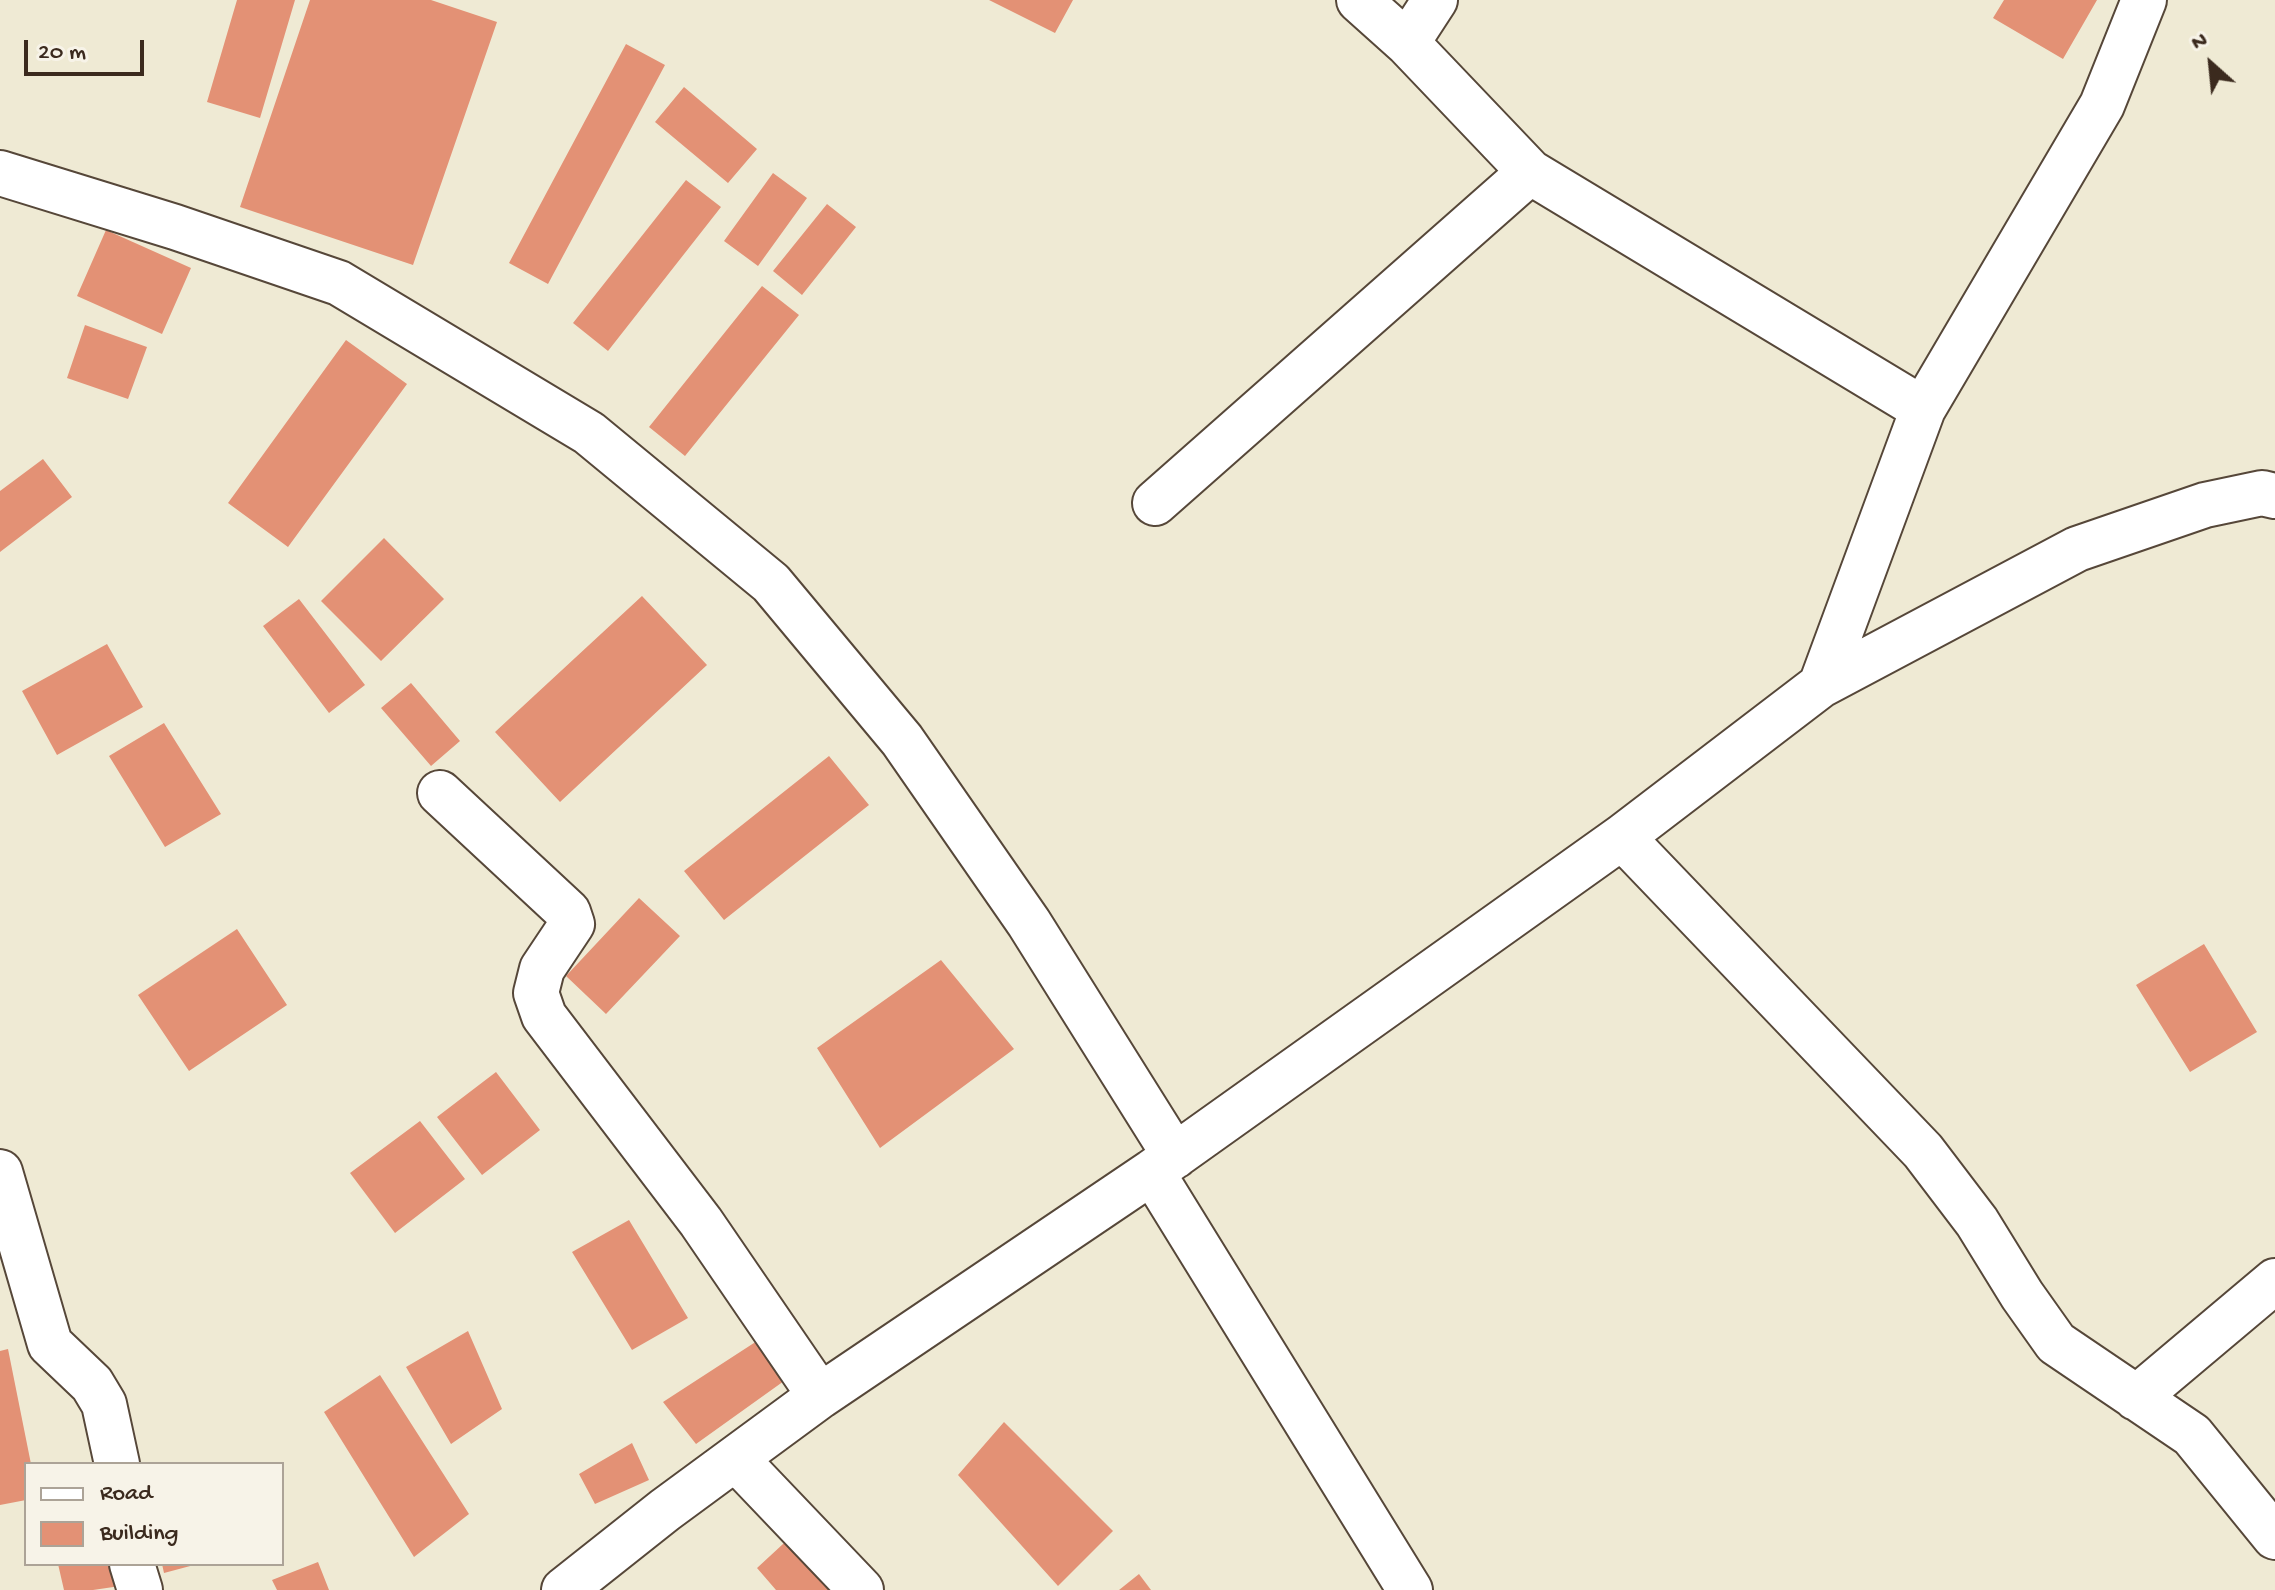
<!DOCTYPE html>
<html>
<head>
<meta charset="utf-8">
<style>
	body { margin:0 }
	#map { position:relative; width:2275px; height:1590px; overflow:hidden; background:#efead4; font-family:"Gochi Hand",sans-serif }
	canvas { display:block }
	.legend { position:absolute; left:24px; top:1462px; width:260px; height:104px; box-sizing:border-box; background:#f7f3e8; border:2px solid #aca397; margin:0; padding:10px 14px; list-style:none; font-size:24px; color:#3b2a1e }
	.legend li { display:flex; align-items:center; gap:16px; height:40px }
	.legend b { width:40px; border:2px solid #aca397 }
	.north { position:absolute; left:2171px; top:24px; width:80px; height:80px; -webkit-text-stroke:6px #f7f3e8; paint-order:stroke; rotate:333deg; font-size:22px; font-weight:700; line-height:32px; text-align:center; color:#3b2a1e }
	.north::after { content:''; display:block; margin:auto; width:28px; height:36px; background:#3b2a1e; clip-path:polygon(50% 0,100% 100%,50% 72%,0 100%) }
	.scale { position:absolute; left:24px; top:40px; width:120px; height:36px; box-sizing:border-box; border:4px solid #3b2a1e; border-top:0; padding-left:10px; font-size:24px; line-height:28px; white-space:nowrap; color:#3b2a1e; -webkit-text-stroke:6px #f7f3e8; paint-order:stroke }
</style>
</head>
<body>
<div id="map">
<canvas width="2275" height="1590"></canvas>
<ul class="legend">
<li><b style="height:10px;background:#fff"></b>Road</li>
<li><b style="height:22px;background:#e39175"></b>Building</li>
</ul>
<div class="north">N</div>
<div class="scale">20 m</div>
</div>
<script>
const context = document.querySelector('canvas').getContext('2d');
context.lineJoin = 'round';
function fillPath(path, color) {
  context.fillStyle = color;
  context.fill(path, 'evenodd');
}
function shape(rows) {
  const path = new Path2D();
  for (const r of rows) {
    path.moveTo(r[0], r[1]);
    for (let i = 2; i < r.length; i += 2) path.lineTo(r[i], r[i + 1]);
  }
  return path;
}
function stroke(path, color, width, dash) {
  context.strokeStyle = color;
  context.lineWidth = width;
  context.lineCap = dash ? 'butt' : 'round';
  context.setLineDash(dash || []);
  context.stroke(path);
}
const building = shape([
	[237,0,295,0,260,118,207,102],
	[310,0,431,0,497,22,413,265,240,207],
	[989,0,1073,0,1055,33],
	[2004,0,2097,0,2063,59,1993,18],
	[626,44,665,65,548,284,509,263],
	[684,87,757,149,728,183,655,122],
	[773,173,807,198,758,266,724,241],
	[686,180,721,207,608,351,573,323],
	[827,204,856,227,802,295,773,271],
	[106,230,191,268,162,334,77,296],
	[762,286,799,315,685,456,649,427],
	[85,325,147,347,128,399,67,378],
	[346,340,407,384,288,547,228,503],
	[43,459,72,497,0,552,0,491],
	[384,538,444,599,381,661,321,601],
	[642,596,707,665,560,802,495,732],
	[299,599,365,685,329,713,263,626],
	[107,644,143,707,57,755,22,691],
	[411,683,460,741,431,766,381,708],
	[164,723,221,814,165,847,109,756],
	[829,756,869,805,724,920,684,871],
	[639,898,680,936,606,1014,566,976],
	[237,929,287,1005,189,1071,138,995],
	[2204,944,2257,1032,2190,1072,2136,985],
	[941,960,1014,1049,880,1148,817,1048],
	[496,1072,540,1130,482,1175,437,1117],
	[420,1121,465,1179,395,1233,350,1173],
	[629,1220,688,1318,632,1350,572,1252],
	[468,1331,502,1409,451,1444,406,1367],
	[757,1341,784,1381,696,1444,663,1402],
	[8,1349,31,1464,26,1464,26,1500,0,1505,0,1351],
	[380,1375,469,1514,414,1557,324,1412],
	[1004,1422,1113,1531,1058,1586,958,1475],
	[632,1443,649,1480,595,1504,579,1474],
	[796,1532,840,1590,776,1590,757,1568],
	[318,1562,329,1590,277,1590,272,1580],
	[58,1564,126,1564,127,1585,93,1590,64,1590],
	[162,1564,193,1564,194,1565,164,1573],
	[1139,1574,1151,1590,1119,1590]
]);
const minor = shape([
	[1359,0,1407,43,1530,172,1923,409],
	[1407,43,1435,0],
	[0,173,175,227,339,283,589,433,771,583,902,740,1029,923,1175,1156],
	[1155,503,1530,172],
	[1821,685,1923,409,2102,105,2144,0],
	[440,793,568,912,572,924,542,969,536,993,544,1016,701,1222,820,1396],
	[1622,837,1923,1151,1977,1222,2022,1295,2056,1343,2192,1435,2275,1537],
	[0,1172,50,1344,92,1384,104,1404,117,1464],
	[1152,1172,1410,1590],
	[2136,1398,2275,1281],
	[736,1459,861,1590],
	[132,1564,140,1590],
	[564,1590,665,1510,820,1396,1152,1172,1622,837,1821,685,2077,549,2205,505,2262,493,2275,496]
]);
fillPath(building, '#e39175');
stroke(minor, '#564739', 48);
stroke(minor, '#fff', 44);
</script>
</body>
</html>
